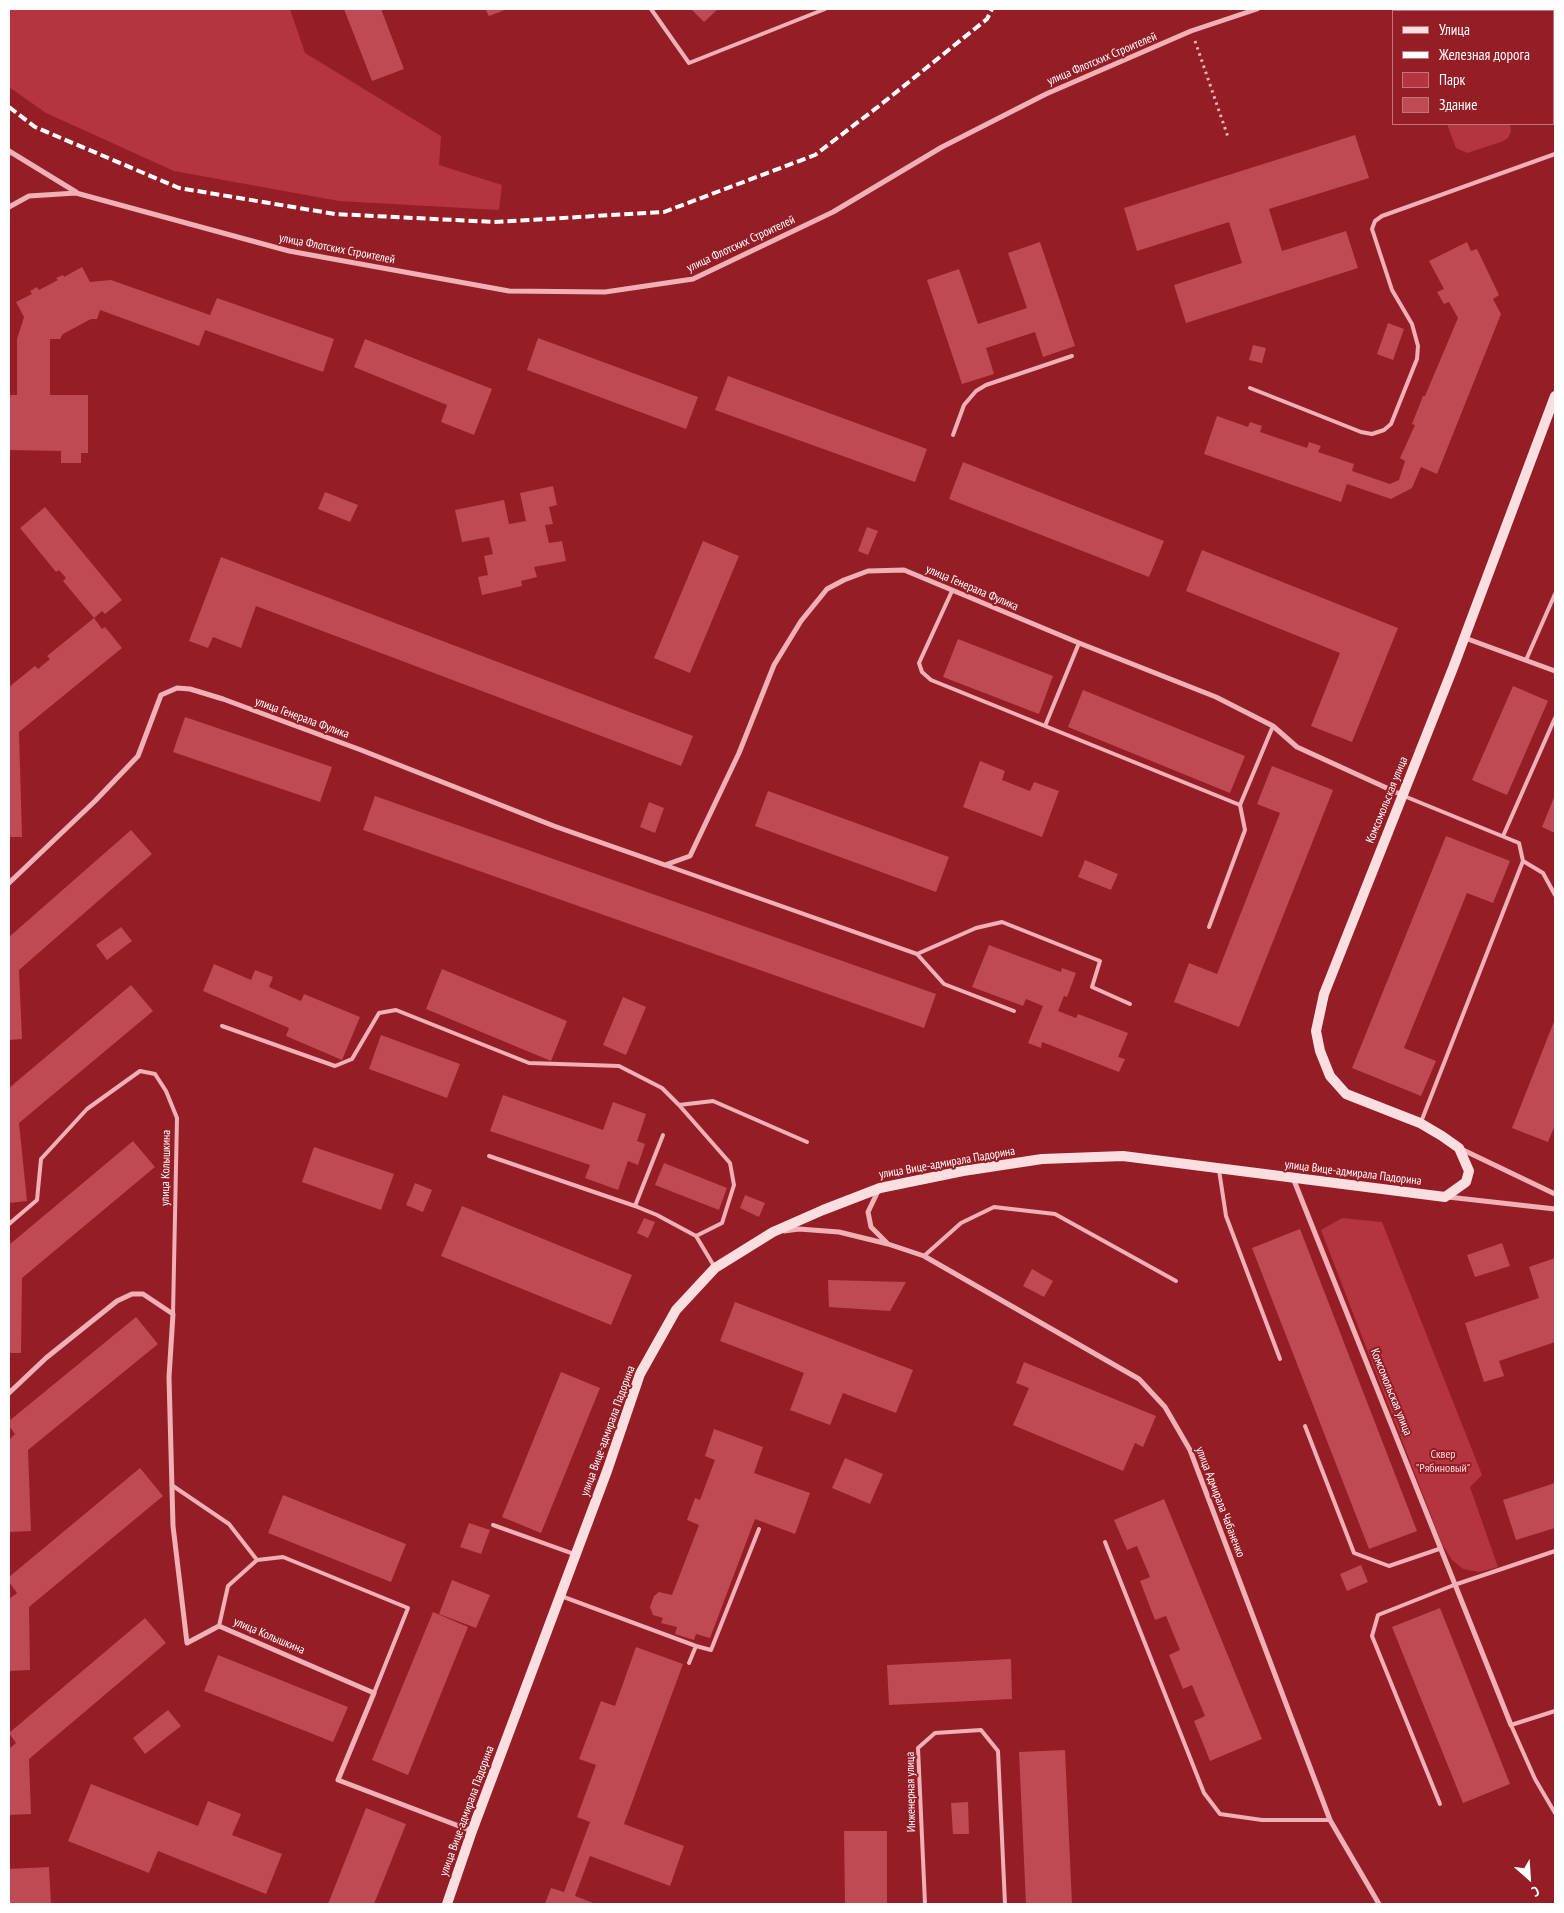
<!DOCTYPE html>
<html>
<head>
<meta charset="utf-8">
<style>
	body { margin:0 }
	#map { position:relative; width:1564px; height:1913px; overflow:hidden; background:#951d26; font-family:"PT Sans Narrow",sans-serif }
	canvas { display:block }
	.frame { position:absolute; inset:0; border:10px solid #fff; pointer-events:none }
	.legend { position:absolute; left:1392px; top:10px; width:162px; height:115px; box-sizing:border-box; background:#951d26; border:1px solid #bf777d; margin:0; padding:6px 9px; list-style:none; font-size:15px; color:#fff }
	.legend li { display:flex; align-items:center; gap:10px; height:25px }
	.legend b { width:25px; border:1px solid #bf777d }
	.north { position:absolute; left:1504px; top:1853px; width:50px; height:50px; -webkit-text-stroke:4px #951d26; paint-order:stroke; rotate:154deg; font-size:14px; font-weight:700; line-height:20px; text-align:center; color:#fff }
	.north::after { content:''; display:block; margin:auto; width:18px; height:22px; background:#fff; clip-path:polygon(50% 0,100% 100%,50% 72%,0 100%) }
</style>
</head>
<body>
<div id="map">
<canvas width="1564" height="1913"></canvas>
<div class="frame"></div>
<ul class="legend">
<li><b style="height:6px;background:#fbdee0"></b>Улица</li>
<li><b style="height:6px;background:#fff"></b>Железная дорога</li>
<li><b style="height:14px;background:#b4343f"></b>Парк</li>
<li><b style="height:14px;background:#be4a53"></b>Здание</li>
</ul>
<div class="north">С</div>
</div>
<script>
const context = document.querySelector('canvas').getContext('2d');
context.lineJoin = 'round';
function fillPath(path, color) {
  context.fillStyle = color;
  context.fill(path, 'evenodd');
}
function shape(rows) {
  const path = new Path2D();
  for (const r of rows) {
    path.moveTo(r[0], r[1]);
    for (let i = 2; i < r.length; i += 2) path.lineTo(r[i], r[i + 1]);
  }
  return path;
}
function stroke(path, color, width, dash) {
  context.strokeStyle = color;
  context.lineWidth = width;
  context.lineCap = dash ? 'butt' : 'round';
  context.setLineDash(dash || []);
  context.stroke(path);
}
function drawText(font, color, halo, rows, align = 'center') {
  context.font = font + ' "PT Sans Narrow",sans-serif';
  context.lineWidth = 4;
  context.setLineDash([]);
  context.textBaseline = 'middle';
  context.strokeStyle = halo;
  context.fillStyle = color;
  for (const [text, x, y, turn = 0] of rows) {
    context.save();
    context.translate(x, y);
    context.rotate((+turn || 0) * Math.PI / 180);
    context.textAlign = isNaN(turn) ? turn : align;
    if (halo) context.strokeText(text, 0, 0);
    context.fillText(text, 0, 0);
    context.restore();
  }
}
const green = shape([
	[9,9,290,9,305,53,441,136,439,165,502,185,499,210,339,201,174,171,46,113,9,87],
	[1447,124,1510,124,1511,131,1508,138,1501,142,1467,153,1456,148],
	[1342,1218,1382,1222,1482,1475,1470,1487,1498,1567,1479,1572,1463,1569,1452,1560,1442,1544,1321,1230]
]);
const building = shape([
	[344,9,381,9,404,69,372,81],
	[485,9,507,9,489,16],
	[691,9,718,9,704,22],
	[1355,135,1369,178,1269,209,1282,251,1346,231,1358,268,1186,323,1174,285,1242,263,1229,222,1137,251,1124,208],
	[1040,242,1075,346,1043,357,1035,332,986,348,994,374,962,384,927,280,959,269,978,324,1027,308,1008,253],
	[1467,242,1471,251,1477,249,1499,295,1493,299,1501,314,1437,474,1421,467,1412,488,1391,499,1347,484,1341,502,1204,454,1217,416,1248,427,1250,422,1262,426,1260,432,1307,448,1309,442,1321,446,1318,452,1354,464,1352,471,1390,484,1399,480,1405,461,1400,458,1415,425,1412,424,1423,396,1425,396,1458,318,1449,302,1444,304,1437,292,1444,289,1429,261],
	[82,267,90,282,111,280,210,315,217,298,334,339,323,372,205,330,199,346,100,310,97,319,91,319,63,334,60,339,50,339,50,395,88,395,88,453,81,453,81,463,61,463,61,451,9,450,9,395,17,395,17,339,24,317,16,302,32,294,30,291,37,287,39,290,58,280,56,278,63,275,64,277],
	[1388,323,1404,329,1393,360,1377,354],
	[538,338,698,397,686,429,527,370],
	[365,339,492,389,474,435,441,422,447,405,354,367],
	[1253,345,1266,348,1262,363,1249,360],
	[728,376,927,449,915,482,715,410],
	[963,462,1164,541,1149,577,949,499],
	[553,486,557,505,549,507,553,524,545,525,549,543,562,541,566,561,534,567,537,577,521,581,522,586,482,595,478,577,488,575,484,556,493,554,489,537,462,542,455,510,504,500,509,524,526,521,520,493],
	[325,492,358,505,350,522,318,509],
	[45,507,122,600,105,614,102,611,94,618,63,581,66,578,59,570,56,572,20,528],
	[867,527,878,531,868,555,858,551],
	[703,541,739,556,690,673,654,658],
	[1202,550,1398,628,1352,742,1311,726,1340,653,1186,591],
	[221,557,693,736,681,766,256,606,241,648,213,637,208,648,189,641],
	[94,618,102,629,105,627,122,648,19,732,22,837,9,837,9,687,35,666,38,669,50,659,47,656],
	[958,639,1053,676,1039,714,943,677],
	[1513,686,1548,701,1507,795,1472,780],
	[1083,690,1245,756,1230,793,1068,727],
	[185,717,332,767,320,802,173,752],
	[980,761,1005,771,1002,780,1030,791,1034,782,1059,791,1042,837,963,807],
	[1272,766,1333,790,1239,1027,1174,1002,1189,963,1217,974,1280,813,1257,804],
	[768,791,949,857,936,892,755,826],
	[1555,795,1555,833,1542,827],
	[375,796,936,994,924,1028,363,830],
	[649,802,664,808,655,833,640,827],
	[131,830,152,854,19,970,22,1039,9,1040,9,937],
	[1446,836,1510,861,1493,903,1467,893,1404,1048,1436,1061,1421,1096,1352,1068],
	[1085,860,1118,874,1111,890,1078,877],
	[121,927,132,941,107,960,96,945],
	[989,945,1061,972,1062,968,1076,973,1067,997,1064,996,1058,1011,1076,1018,1078,1014,1128,1033,1118,1057,1125,1059,1119,1072,1042,1042,1041,1048,1028,1043,1043,1006,1026,999,1023,1006,972,987],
	[214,964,251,980,255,970,273,977,269,987,301,1001,304,994,360,1017,342,1060,286,1036,289,1028,203,991],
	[442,969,567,1021,551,1061,426,1009],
	[131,985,153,1011,19,1123,27,1201,9,1203,9,1088],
	[623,997,646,1007,626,1055,603,1045],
	[1555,1019,1555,1125,1548,1142,1512,1128],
	[381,1035,460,1064,447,1098,369,1069],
	[503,1095,603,1130,613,1102,646,1114,637,1141,645,1144,638,1165,628,1161,618,1190,585,1178,590,1165,490,1131],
	[133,1141,155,1167,22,1278,21,1353,9,1353,9,1245],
	[314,1147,394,1174,381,1210,302,1182],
	[664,1163,727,1188,719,1210,655,1185],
	[415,1183,432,1190,423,1212,406,1205],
	[745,1195,765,1203,759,1217,740,1208],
	[462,1206,632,1275,611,1325,441,1256],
	[644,1218,655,1222,648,1238,637,1233],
	[1300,1229,1417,1531,1369,1549,1252,1248],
	[1502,1243,1510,1266,1475,1277,1467,1255],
	[1555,1258,1555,1342,1499,1361,1504,1376,1484,1382,1465,1323,1539,1298,1529,1267],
	[1032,1269,1053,1281,1044,1297,1023,1286],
	[828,1280,906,1282,890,1311,829,1307],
	[735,1302,913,1370,896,1413,843,1393,830,1425,790,1410,804,1373,720,1341],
	[136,1317,158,1344,28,1450,31,1531,9,1532,9,1440,15,1434,9,1426,9,1421],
	[1024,1362,1156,1416,1143,1447,1135,1443,1123,1471,1013,1425,1029,1388,1016,1383],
	[561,1372,600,1388,541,1533,502,1517],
	[714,1429,763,1447,754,1473,810,1493,795,1534,755,1519,710,1638,696,1634,694,1640,675,1634,677,1627,661,1623,663,1618,653,1615,650,1607,654,1596,659,1592,672,1595,699,1525,687,1520,695,1498,700,1500,715,1460,705,1456],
	[845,1458,883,1474,870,1504,832,1488],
	[140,1468,163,1496,29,1607,30,1670,9,1671,9,1599,17,1593,9,1582,9,1577],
	[1555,1483,1555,1528,1516,1540,1503,1500],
	[283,1495,406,1544,391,1582,268,1533],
	[1164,1499,1262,1739,1210,1761,1194,1721,1205,1716,1192,1685,1183,1689,1169,1655,1180,1650,1166,1616,1155,1620,1140,1581,1150,1577,1137,1546,1127,1550,1114,1520],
	[469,1523,490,1530,481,1554,460,1547],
	[1361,1565,1368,1582,1347,1591,1340,1574],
	[452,1580,490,1595,476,1628,439,1614],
	[1440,1608,1510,1784,1463,1803,1392,1627],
	[433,1612,468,1627,408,1775,372,1760],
	[145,1618,166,1643,29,1759,31,1814,9,1815,9,1749,16,1743,9,1733],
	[636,1647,683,1664,624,1824,684,1846,670,1886,590,1856,575,1896,596,1904,545,1904,551,1888,564,1892,590,1822,577,1817,596,1765,579,1759,601,1701,615,1706],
	[218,1655,348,1707,333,1742,204,1691],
	[1011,1659,1012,1699,889,1705,887,1665],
	[168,1710,181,1726,145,1754,133,1738],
	[1065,1750,1072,1904,1026,1904,1019,1752],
	[91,1784,198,1826,208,1801,241,1814,232,1835,282,1854,266,1894,158,1851,149,1873,68,1841],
	[968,1802,969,1834,953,1834,951,1803],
	[366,1808,406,1824,374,1904,328,1904],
	[844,1831,887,1831,887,1904,845,1904],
	[49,1867,51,1904,9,1904,9,1869]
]);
const path = shape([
	[1195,41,1228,137]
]);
const lane = shape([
	[651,9,689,63,825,9],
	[1250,388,1361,432,1372,434,1384,430,1391,424,1417,359,1418,346,1412,324,1392,290,1372,229,1375,221,1382,216,1555,154],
	[953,435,964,405,976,391,986,385,1072,356],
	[952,591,919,663,922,672,931,680,1045,726],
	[1079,643,1045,726,1240,805,1245,830,1209,927],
	[1526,660,1555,594],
	[1404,796,1519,843,1523,861,1421,1122],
	[1240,805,1273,726],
	[1503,836,1555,718],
	[1523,861,1543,873,1555,895],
	[665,865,917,954,976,928,1002,922,1100,961,1092,987,1130,1004],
	[917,954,944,984,1014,1011],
	[222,1026,335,1066,352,1059,379,1013,396,1010,529,1063,619,1066,662,1088,679,1105,730,1163,734,1185,722,1223,696,1236,657,1215,635,1206],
	[679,1105,713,1101,807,1142],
	[489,1156,635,1206,663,1135],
	[1219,1170,1226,1216,1280,1359],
	[9,1224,37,1200,41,1159,87,1109,140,1071,155,1074,166,1091,177,1118,173,1314],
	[696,1236,714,1266],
	[924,1256,961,1223,994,1207,1055,1214,1176,1281],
	[1305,1426,1354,1553,1389,1566,1439,1549],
	[173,1486,229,1524,257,1560],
	[493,1525,574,1554],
	[1105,1542,1204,1793,1220,1814,1262,1820,1330,1820],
	[561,1596,696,1646,711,1650,759,1529],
	[219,1626,228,1586,257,1560,283,1557,408,1608,374,1693],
	[689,1663,696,1646],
	[1555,1711,1511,1725,1535,1779,1555,1813],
	[1440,1804,1372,1636,1378,1615,1454,1585,1555,1551],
	[925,1904,918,1748,935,1733,981,1730,998,1751,1005,1904]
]);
const street = shape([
	[9,151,76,192],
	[9,207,29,196,76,193,289,251,509,291,605,292,693,279,833,212,942,147,1046,94,1191,31,1257,9],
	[1465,638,1555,671],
	[9,883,95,801,138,756,161,695,177,688,190,689,223,699,361,750,554,826,665,865,690,856,739,753,774,665,801,621,827,589,844,580,868,571,904,570,1079,643,1216,697,1273,726,1297,747,1402,795],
	[1461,1149,1555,1194],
	[1293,1178,1511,1725],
	[879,1189,868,1212,871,1227,887,1243],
	[1448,1197,1555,1209],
	[784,1231,799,1229,839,1232,888,1244,924,1256,1139,1379,1165,1407,1190,1450,1330,1820,1379,1904],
	[9,1393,46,1358,117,1301,132,1294,143,1294,173,1314,169,1377,173,1526,187,1643,219,1626,374,1693,338,1780,472,1831]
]);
const secondary = shape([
	[1552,9,1555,25],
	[447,1904,472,1831,607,1471,640,1374,676,1310,715,1268,773,1232,823,1210,880,1188,963,1171,1042,1159,1123,1156,1445,1197,1466,1182,1469,1171,1459,1148,1442,1136,1420,1123,1346,1094,1330,1076,1320,1051,1316,1031,1324,994,1453,668,1555,396]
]);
const rail = shape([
	[9,107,35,127,179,188,335,214,494,222,664,212,815,155,879,106,987,19,992,9]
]);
const streetNames = [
	["улица Флотских Строителей",1102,59,-23],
	["улица Флотских Строителей",741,244,-25],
	["улица Флотских Строителей",337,249,11],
	["улица Генерала Фулика",972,588,23],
	["улица Генерала Фулика",302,718,20],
	["Комсомольская улица",1387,800,-68],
	["улица Вице-адмирала Падорина",947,1163,-10],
	["улица Колышкина",166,1168,-89],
	["улица Вице-адмирала Падорина",1353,1173,7],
	["Комсомольская улица",1391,1392,68],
	["улица Вице-адмирала Падорина",608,1431,-70],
	["улица Адмирала Чабаненко",1220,1502,69],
	["улица Колышкина",269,1636,23],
	["Инженерная улица",911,1792,-91],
	["улица Вице-адмирала Падорина",467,1811,-70]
];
const parkNames = [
	["Сквер",1443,1455],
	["\"Рябиновый\"",1443,1469]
];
fillPath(green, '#b4343f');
fillPath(building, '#be4a53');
stroke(path, '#efb0b6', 3, [2.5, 4]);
stroke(lane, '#efb0b6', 4);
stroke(street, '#efb0b6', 5);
stroke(secondary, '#fbdee0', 10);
stroke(rail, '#fff', 4, [9, 4]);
drawText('12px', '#fff', '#951d26', streetNames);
drawText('12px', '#fbd7da', '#951d26', parkNames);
</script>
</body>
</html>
